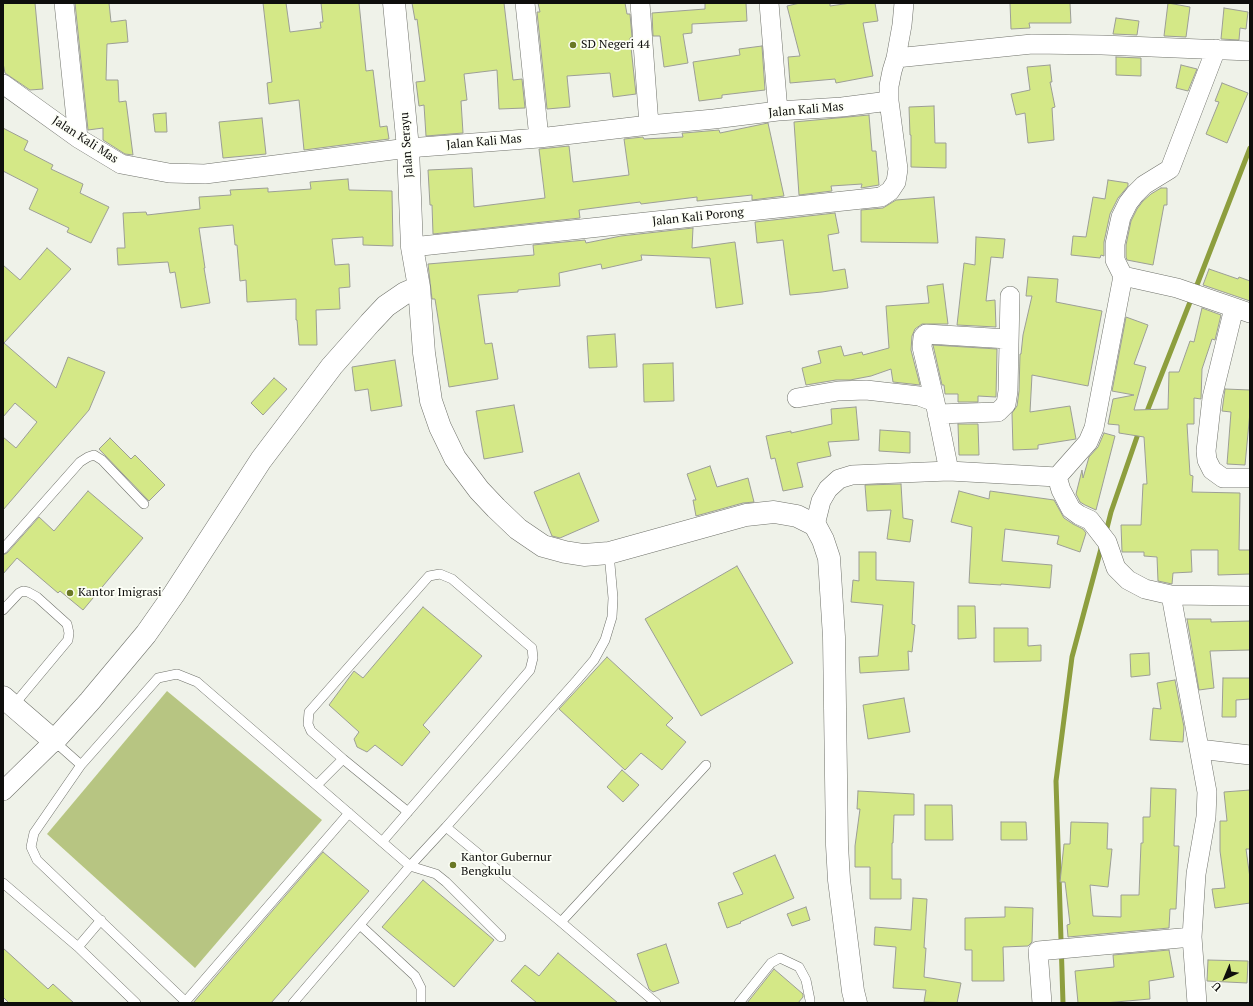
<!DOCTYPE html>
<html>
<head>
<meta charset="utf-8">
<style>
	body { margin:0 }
	#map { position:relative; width:1253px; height:1006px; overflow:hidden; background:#eff2e9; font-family:"PT Serif",serif }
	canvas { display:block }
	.frame { position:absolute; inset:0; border:4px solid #0e0e0c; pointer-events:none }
	.north { position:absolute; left:1205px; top:958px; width:40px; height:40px; -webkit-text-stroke:3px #fdfff7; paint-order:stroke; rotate:224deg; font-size:11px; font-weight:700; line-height:16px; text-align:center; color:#0e0e0c }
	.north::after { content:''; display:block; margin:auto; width:14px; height:18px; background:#0e0e0c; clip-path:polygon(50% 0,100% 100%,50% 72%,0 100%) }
</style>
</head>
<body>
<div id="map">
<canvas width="1253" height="1006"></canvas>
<div class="frame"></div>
<div class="north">U</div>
</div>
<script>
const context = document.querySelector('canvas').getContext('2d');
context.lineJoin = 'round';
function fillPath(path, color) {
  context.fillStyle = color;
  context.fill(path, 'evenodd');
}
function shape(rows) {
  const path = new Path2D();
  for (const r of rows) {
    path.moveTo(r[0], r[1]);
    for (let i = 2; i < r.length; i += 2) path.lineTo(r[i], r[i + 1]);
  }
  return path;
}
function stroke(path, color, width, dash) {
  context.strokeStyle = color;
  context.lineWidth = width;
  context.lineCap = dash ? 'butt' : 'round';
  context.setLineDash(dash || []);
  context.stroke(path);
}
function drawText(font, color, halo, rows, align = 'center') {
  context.font = font + ' "PT Serif",serif';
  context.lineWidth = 3.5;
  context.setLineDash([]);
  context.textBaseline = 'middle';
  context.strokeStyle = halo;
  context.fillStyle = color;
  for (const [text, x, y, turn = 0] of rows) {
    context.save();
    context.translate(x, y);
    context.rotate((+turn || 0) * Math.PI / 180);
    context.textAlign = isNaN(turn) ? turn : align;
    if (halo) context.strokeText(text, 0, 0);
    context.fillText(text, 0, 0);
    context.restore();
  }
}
const green = shape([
	[167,691,322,820,195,968,47,834]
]);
const stream = shape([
	[1195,290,1250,148],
	[1146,414,1192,297],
	[1106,532,1111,512,1139,431],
	[1063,1003,1056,781,1072,657,1102,545]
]);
const building = shape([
	[3,3,35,3,43,89,30,90,5,73,3,63,3,3],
	[75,3,109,3,111,22,126,20,128,42,107,44,106,80,118,80,119,102,126,101,133,155,125,154,103,140,103,128,88,130,75,3],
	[263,3,286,3,290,32,321,28,320,22,323,22,321,3,359,3,366,71,373,70,380,127,387,126,389,139,304,150,299,100,269,104,267,83,272,82,263,3],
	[412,3,504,3,513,80,522,79,525,108,499,109,497,70,464,74,467,100,461,101,463,133,426,136,424,105,419,106,416,82,425,81,417,19,415,20,412,3],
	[538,3,625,3,627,14,630,14,632,37,630,38,636,94,613,97,610,73,567,76,570,107,547,109,537,12,540,12,538,3],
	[705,3,746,3,747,21,692,24,692,33,683,34,688,63,664,67,660,36,653,36,652,13,705,9,705,3],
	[800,3,830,3,830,6,851,3,875,3,878,21,863,23,873,76,836,83,835,79,790,83,788,57,800,56,787,6,800,3],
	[1010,3,1070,3,1071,23,1029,23,1030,28,1011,29,1010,3],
	[1168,3,1190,7,1186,37,1164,36,1168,3],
	[1224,8,1248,12,1246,29,1240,28,1239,40,1221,39,1224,8],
	[1116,18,1139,21,1137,35,1113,34,1116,18],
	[762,46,765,90,722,95,722,98,699,101,693,62,740,55,739,49,762,46],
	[1116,57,1141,58,1141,76,1116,75,1116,57],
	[1050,65,1052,82,1050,82,1055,107,1052,108,1054,140,1028,143,1025,113,1016,115,1011,94,1030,90,1027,67,1050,65],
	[1181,65,1197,69,1188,91,1176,88,1181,65],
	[1222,83,1248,93,1227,143,1206,134,1219,102,1215,101,1222,83],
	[934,106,935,143,946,143,946,168,911,167,911,135,910,135,909,107,934,106],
	[166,113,167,132,155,132,153,114,166,113],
	[869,115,872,151,876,151,879,185,861,188,862,184,831,186,832,191,799,195,794,122,869,115],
	[262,118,266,154,223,158,219,122,262,118],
	[768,123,784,196,752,200,752,195,697,201,697,197,641,204,640,202,579,210,580,218,433,234,432,205,430,205,428,170,472,168,474,207,545,198,539,149,569,146,573,182,629,175,624,139,643,137,644,139,683,137,682,133,684,133,719,130,720,133,768,123],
	[3,128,28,141,24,150,53,165,51,169,83,184,80,193,109,207,91,243,67,232,69,228,29,209,38,189,3,171,3,128],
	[348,179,349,190,392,191,393,246,363,245,363,237,332,239,335,265,349,264,350,287,339,288,340,309,316,310,317,345,299,345,297,320,296,320,296,299,247,302,246,280,240,281,237,245,235,245,233,225,199,228,205,268,204,268,210,303,181,308,175,272,170,273,168,262,118,265,117,248,125,248,123,213,146,212,147,215,200,209,199,197,231,195,230,190,268,188,268,192,311,189,310,182,348,179],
	[1108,180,1128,183,1128,186,1118,198,1110,214,1104,242,1104,256,1101,255,1100,258,1071,255,1073,236,1086,237,1093,197,1105,199,1108,180],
	[1161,188,1167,188,1167,205,1164,205,1153,265,1127,260,1126,257,1126,245,1131,221,1137,209,1143,201,1151,194,1161,188],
	[934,197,938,243,861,242,861,210,883,208,896,200,934,197],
	[835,213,839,233,828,235,833,271,845,269,848,288,822,292,790,295,783,240,757,243,755,222,835,213],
	[693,228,692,248,735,242,743,304,716,308,710,258,641,255,642,260,602,269,601,264,559,273,560,286,518,290,518,292,478,295,485,344,492,343,498,379,449,387,435,299,432,299,428,264,534,255,533,245,585,240,586,243,621,236,693,228],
	[976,237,1005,239,1003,258,991,257,986,301,995,300,996,327,957,325,964,263,975,265,976,237],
	[47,248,71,269,4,343,56,388,68,357,105,372,89,410,3,510,3,437,16,448,37,422,15,403,3,417,3,265,20,280,47,248],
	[1209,269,1238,279,1239,277,1250,281,1250,301,1203,285,1209,269],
	[1028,277,1058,279,1056,302,1102,311,1088,386,1032,375,1030,412,1070,406,1076,439,1038,445,1038,449,1013,450,1012,413,1017,406,1019,391,1020,354,1021,354,1023,335,1032,296,1026,296,1028,277],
	[943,284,948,324,922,324,915,329,912,336,911,350,920,385,893,382,891,369,871,376,850,380,836,380,806,385,802,368,821,363,818,351,841,346,844,356,862,352,863,355,889,348,886,306,929,303,927,286,943,284],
	[1202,308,1221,315,1215,340,1212,339,1202,369,1201,399,1194,398,1194,424,1187,424,1190,475,1193,476,1192,492,1240,493,1239,550,1250,550,1250,574,1218,575,1218,550,1191,550,1192,572,1173,573,1172,584,1158,581,1157,557,1144,556,1144,552,1122,552,1121,525,1141,525,1143,484,1147,484,1144,437,1119,433,1119,425,1108,424,1113,399,1134,395,1112,391,1126,317,1148,325,1134,364,1146,367,1134,410,1168,409,1169,372,1179,372,1190,341,1194,342,1202,308],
	[615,334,617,367,589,368,587,336,615,334],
	[933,345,997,349,996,397,978,396,978,402,958,402,958,394,945,394,944,385,942,385,933,345],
	[395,360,402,406,371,411,368,389,355,391,352,367,395,360],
	[673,363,674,401,644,402,643,364,673,363],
	[274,378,287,389,263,415,251,403,274,378],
	[1225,389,1250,390,1250,412,1245,465,1227,464,1231,412,1222,411,1225,389],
	[514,405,523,452,484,459,476,411,514,405],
	[856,407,859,440,828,442,831,456,797,463,803,487,783,491,775,458,771,459,766,436,791,431,791,433,832,424,831,409,856,407],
	[958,424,978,424,979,455,959,455,958,424],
	[880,430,910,432,910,453,879,451,880,430],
	[1104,433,1115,436,1096,510,1085,505,1080,502,1076,494,1082,470,1083,478,1089,457,1098,447,1104,433],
	[110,438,131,459,135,455,165,485,149,501,99,449,110,438],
	[710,466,717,487,748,478,754,502,743,503,696,516,693,500,696,500,687,474,710,466],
	[579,473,599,521,560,538,552,536,534,492,579,473],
	[901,484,903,518,913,520,910,542,887,539,891,510,867,511,865,485,901,484],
	[88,491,143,538,83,610,60,591,58,593,17,558,3,574,3,555,7,553,39,517,54,531,88,491],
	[959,491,989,499,990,491,1054,500,1064,518,1073,524,1083,529,1086,533,1080,552,1057,544,1059,536,1005,529,1002,561,1052,565,1050,588,1001,584,1001,585,969,583,972,527,951,522,959,491],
	[859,552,876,552,876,580,914,582,912,624,915,625,912,652,908,651,909,670,860,673,859,657,878,656,883,605,851,602,853,580,859,581,859,552],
	[737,566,793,663,701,716,645,619,737,566],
	[958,606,975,606,976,638,958,639,958,606],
	[423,607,482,656,423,725,430,732,402,766,375,745,367,752,357,747,354,739,359,732,329,705,354,671,363,678,423,607],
	[1187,619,1211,619,1211,622,1250,621,1250,650,1210,651,1214,688,1199,690,1187,619],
	[994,628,1028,628,1028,646,1041,645,1041,661,994,662,994,628],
	[1149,653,1150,675,1131,677,1130,654,1149,653],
	[607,657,673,718,666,725,686,742,662,770,641,753,625,770,559,709,607,657],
	[1223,678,1250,678,1250,699,1236,700,1236,717,1222,717,1223,678],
	[1175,680,1184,727,1183,742,1150,740,1153,708,1161,709,1157,683,1175,680],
	[904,698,910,732,868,739,863,705,904,698],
	[622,770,639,785,623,802,607,787,622,770],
	[1151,788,1176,789,1174,846,1179,846,1176,909,1170,909,1169,928,1068,937,1067,925,1070,924,1065,882,1060,882,1064,844,1070,844,1071,822,1108,823,1107,849,1112,849,1108,887,1090,885,1093,916,1121,917,1121,895,1139,895,1141,843,1143,843,1143,817,1150,817,1151,788],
	[1250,790,1250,849,1246,849,1250,878,1250,903,1215,908,1212,889,1225,888,1220,851,1220,821,1227,821,1224,792,1250,790],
	[858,791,914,794,914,815,894,815,893,843,892,843,892,879,901,879,901,899,870,899,870,867,855,867,855,846,860,809,857,809,858,791],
	[925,805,952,805,953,840,925,840,925,805],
	[1001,822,1026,822,1027,840,1001,840,1001,822],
	[323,852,369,891,271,1003,193,1003,323,852],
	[775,855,794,898,740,922,741,923,727,928,718,903,743,894,733,873,775,855],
	[423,880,494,940,454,987,382,927,423,880],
	[913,898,927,899,924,948,926,948,924,977,961,983,957,1003,924,1002,926,990,893,988,896,947,874,945,875,927,911,930,913,898],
	[806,907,810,920,792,926,787,914,806,907],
	[1005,907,1033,908,1032,942,1028,946,1003,947,1004,981,972,981,972,950,965,950,965,918,1005,917,1005,907],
	[666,944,679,983,653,992,649,989,637,954,666,944],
	[3,948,48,989,53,984,74,1003,9,1003,3,997,3,948],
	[1169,950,1174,977,1149,981,1150,999,1104,1003,1078,1003,1075,971,1114,967,1113,955,1169,950],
	[558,953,599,987,618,1003,537,1003,511,981,525,965,539,976,558,953],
	[1208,960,1248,961,1247,983,1207,981,1208,960],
	[774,969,803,994,803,997,798,1003,747,1003,774,969]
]);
const lane = shape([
	[3,549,80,462,88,457,94,455,102,460,144,504],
	[3,610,19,593,23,591,28,592,37,597,67,624,69,633,68,640,13,706],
	[54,741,81,765],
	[343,759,311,731,308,724,309,712,429,576,440,574,452,579,532,648,533,658,530,670,382,842],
	[317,785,343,759,408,812],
	[446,827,577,680,594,660,605,640,612,617,613,598,609,553],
	[3,883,78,947,101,920],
	[561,922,706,765],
	[360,925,415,976,421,988,421,1003],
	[78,947,136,1003],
	[186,1001,349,813],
	[187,1003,37,860,31,847,34,833,81,765,158,678,177,674,197,682,410,866,436,874,446,882,501,937],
	[293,1003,410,866,446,827,561,922,656,1003],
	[739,1003,771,963,780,958,799,967,806,980,810,1000,810,1003]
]);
const street = shape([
	[64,3,78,138],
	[525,3,539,138],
	[640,3,649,125],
	[769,3,778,111],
	[896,58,1032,44,1102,45,1250,51],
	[3,84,78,138,121,164,169,173,205,174,408,148,539,138,649,125,714,119,778,111,842,107,889,101,889,86,892,71,896,58,902,25,904,3],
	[412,247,881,197,890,191,896,182,898,169,889,101],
	[1123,276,1115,260,1115,244,1121,217,1128,203,1135,194,1144,185,1170,169,1216,49],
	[1234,308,1212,398,1206,451,1207,460,1212,470,1223,478,1250,478],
	[797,398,838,391,866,390,919,396,935,402],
	[937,414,998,412,1006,404,1008,391,1010,296],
	[949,471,935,402,922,347,923,337,926,334,1008,339],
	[1057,477,1088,442,1094,428,1123,276,1177,288,1250,313],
	[815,525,821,501,828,489,839,479,852,475,949,471,1057,477,1061,490,1071,509,1079,515,1090,520,1107,542,1116,568,1128,580,1145,589,1171,595,1250,596],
	[1171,595,1207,792,1206,817,1196,874,1192,937,1197,1003],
	[1199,749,1250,755],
	[3,791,54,741],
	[1042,1003,1038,951,1192,937]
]);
const secondary = shape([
	[394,3,408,148,412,247,419,287,424,353,431,401,440,427,455,458,479,490,496,508,518,529,543,546,565,552,584,555,609,553,746,515,774,512,797,516,815,525,823,540,829,558,834,637,837,845,839,880,853,991,856,1003],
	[3,697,54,741,90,701,146,634,174,594,261,460,332,366,370,323,386,306,405,293,419,287]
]);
const markers = [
	[573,45,4,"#6a7825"],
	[70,593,4,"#6a7825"],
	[453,865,4,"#6a7825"]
];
const poiNames = [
	["SD Negeri 44",581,45],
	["Kantor Imigrasi",78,593],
	["Kantor Gubernur",461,858],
	["Bengkulu",461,872]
];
const streetNames = [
	["Jalan Kali Mas",806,110,-5],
	["Jalan Kali Mas",85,140,33],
	["Jalan Kali Mas",484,142,-5],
	["Jalan Serayu",407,145,-94],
	["Jalan Kali Porong",698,217,-6]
];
fillPath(green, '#b7c582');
stroke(stream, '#8d9e3e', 5);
fillPath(building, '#d4e887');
stroke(building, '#9c9e96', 1);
stroke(lane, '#70726b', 10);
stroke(street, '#70726b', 20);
stroke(secondary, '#70726b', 23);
stroke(lane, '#fff', 9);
stroke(street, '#fff', 19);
stroke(secondary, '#fff', 22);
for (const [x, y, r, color] of markers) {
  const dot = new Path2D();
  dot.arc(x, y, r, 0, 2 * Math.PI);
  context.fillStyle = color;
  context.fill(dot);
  stroke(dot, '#fdfff7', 1.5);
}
drawText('12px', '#0e0e0c', '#fdfff7', poiNames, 'left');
drawText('12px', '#0e0e0c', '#fdfff7', streetNames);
</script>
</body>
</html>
